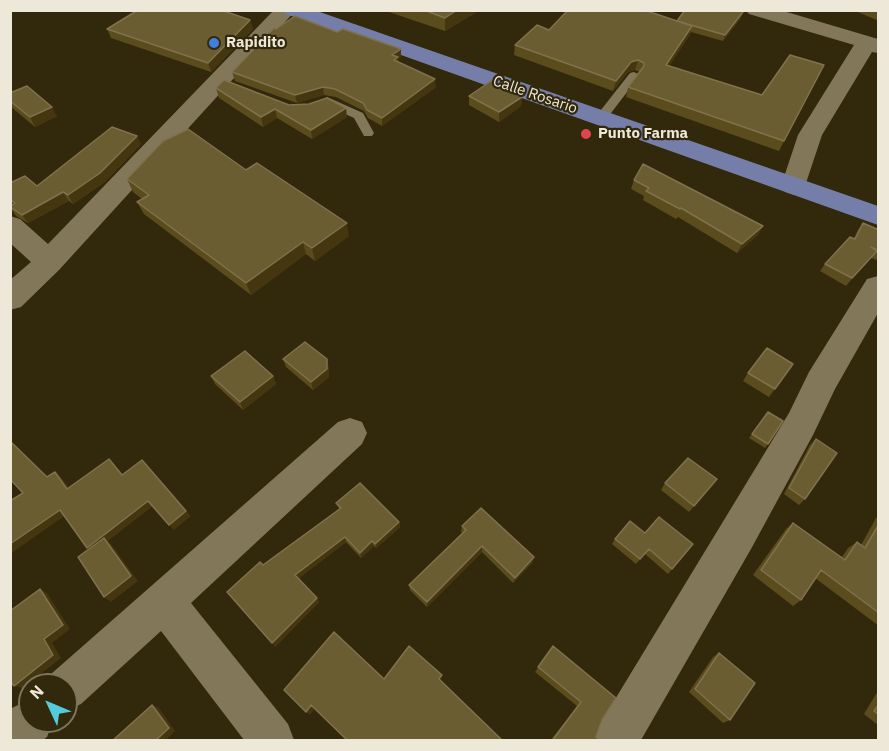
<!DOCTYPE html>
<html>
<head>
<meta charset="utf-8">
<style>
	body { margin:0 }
	#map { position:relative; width:889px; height:751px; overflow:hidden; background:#32280b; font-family:"IBM Plex Sans",sans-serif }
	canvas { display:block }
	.frame { position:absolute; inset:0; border:12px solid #eee8d8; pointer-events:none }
	.north { position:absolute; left:18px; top:673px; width:60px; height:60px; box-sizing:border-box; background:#32280b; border:2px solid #7d755d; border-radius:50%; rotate:314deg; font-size:16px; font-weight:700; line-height:24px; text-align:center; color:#eee8d8 }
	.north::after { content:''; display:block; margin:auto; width:21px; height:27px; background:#54cadd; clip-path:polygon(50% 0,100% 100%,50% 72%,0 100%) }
</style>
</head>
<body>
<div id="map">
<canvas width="889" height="751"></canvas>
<div class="frame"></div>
<div class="north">N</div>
</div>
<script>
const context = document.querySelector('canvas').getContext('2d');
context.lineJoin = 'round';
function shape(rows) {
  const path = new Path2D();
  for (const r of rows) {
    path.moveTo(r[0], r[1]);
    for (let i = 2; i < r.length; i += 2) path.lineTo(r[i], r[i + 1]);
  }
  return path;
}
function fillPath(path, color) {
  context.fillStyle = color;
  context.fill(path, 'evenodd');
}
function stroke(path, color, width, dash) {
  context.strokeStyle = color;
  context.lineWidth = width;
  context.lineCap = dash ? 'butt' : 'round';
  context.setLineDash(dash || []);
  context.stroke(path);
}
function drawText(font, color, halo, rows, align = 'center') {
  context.font = font + ' "IBM Plex Sans",sans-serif';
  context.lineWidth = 4.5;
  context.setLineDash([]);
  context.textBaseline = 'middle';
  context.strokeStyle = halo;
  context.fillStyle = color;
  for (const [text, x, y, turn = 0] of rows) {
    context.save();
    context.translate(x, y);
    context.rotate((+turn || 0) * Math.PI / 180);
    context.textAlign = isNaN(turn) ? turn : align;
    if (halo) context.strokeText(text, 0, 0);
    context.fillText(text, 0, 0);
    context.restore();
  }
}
const service = shape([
	[634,72,640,75,605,121,597,121,597,115,630,73,634,72],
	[327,97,363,113,374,133,372,136,364,136,354,118,323,104,321,101,327,97]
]);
const minor = shape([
	[274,10,296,10,59,270,21,307,10,310,10,280,31,262,10,243,10,216,20,219,48,244,274,10],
	[746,10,780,10,878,39,878,53,872,52,822,135,803,192,794,195,785,192,781,186,798,135,854,45,749,14,746,10],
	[878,276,878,313,835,389,813,435,751,549,641,740,594,740,600,724,789,413,809,372,867,279,878,276],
	[350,418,362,422,367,433,362,444,191,603,288,724,294,740,244,740,161,631,81,704,66,711,66,685,46,685,51,674,338,422,350,418],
	[30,699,30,721,53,721,47,737,43,740,10,740,10,709,30,699]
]);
const primary = shape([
	[283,10,314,10,878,206,878,225,286,14,283,10]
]);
const wall = shape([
	[389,10,480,10,445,31,389,12],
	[853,10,879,10,879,21],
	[741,18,723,41,691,32,689,36,669,66,762,95,824,65,779,151,626,97,628,87,640,72,635,70,628,72,613,91,514,55,515,45,549,30,677,21],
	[250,20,253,29,211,72,111,38,107,29],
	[401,57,398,59,399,62,436,87,382,126,368,118,364,111,336,97,324,95,297,103,235,81,232,72],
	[216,88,289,105,347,117,312,139,277,118,263,127,219,98],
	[10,93,57,116,35,127,10,106],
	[469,96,522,97,521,106,499,122,469,105],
	[141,144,105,182,73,204,69,201,28,223,16,216,10,207,13,205,10,202,10,183,37,186],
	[246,170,349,236,315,261,306,254,251,295,144,214,137,202,142,199,133,192,127,179],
	[634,180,763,226,758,235,737,253,678,217,676,219,643,200,644,196,631,189],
	[863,223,879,230,879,261,871,258,846,286,820,271,825,264,854,238,858,230],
	[283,359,329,367,329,377,313,390,286,367],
	[793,364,769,397,743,381,748,373],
	[211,376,273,376,276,384,243,410,215,384],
	[768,412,768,444,765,448,749,438],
	[816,439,805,499,799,505,784,494,810,445],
	[717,479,689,512,661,490,665,483],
	[336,503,399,522,400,527,376,548,374,546,361,558,346,542,299,578,319,602,275,647,263,565,339,509],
	[879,517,879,626,815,578,801,600,793,606,753,575,786,529,793,523,842,557,848,548,857,542,861,545,876,518],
	[462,526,534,557,532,563,513,583,482,552,427,607,410,590,409,585,462,533,461,532],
	[645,533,693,544,668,574,645,554,636,564,612,544,615,539],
	[553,646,602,720,596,737,600,741,550,741,577,706,535,672],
	[719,653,730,720,723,723,689,692,713,657],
	[879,689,879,726,864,714]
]);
const shadedWall = shape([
	[457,10,480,10,445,31,445,18],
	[743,12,741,18,723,41,725,35],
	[250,20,253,29,211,72,208,63],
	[692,26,689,36,663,75,666,65],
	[401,49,401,57,398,59,399,65,395,68,392,55],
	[638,60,635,70,628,72,613,91,616,81,631,62],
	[435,79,436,87,382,126,382,118],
	[323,87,324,95,297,103,295,95],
	[522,97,521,106,499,122,499,112],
	[52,107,57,116,35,127,30,117],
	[346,108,347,117,312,139,311,130],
	[275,109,277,118,263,127,261,117],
	[137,136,141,144,105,182,73,204,68,195],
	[63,192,69,201,28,223,22,215],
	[347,223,349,236,315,261,312,248],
	[763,226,758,235,737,253,742,244],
	[303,242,306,254,251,295,246,283],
	[877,251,871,258,846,286,852,278],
	[327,359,329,367,329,377,313,390,311,382],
	[273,376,276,384,243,410,240,402],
	[55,472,61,477,74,494,67,489],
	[148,501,153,506,108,541,111,544,138,581,111,602,104,597,93,553,87,548],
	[60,510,66,515,10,554,10,544],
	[186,511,191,516,174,530,169,525],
	[399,522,400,527,376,548,375,544],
	[345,537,346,542,298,579,295,575],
	[372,541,374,546,361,558,360,553],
	[482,546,482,552,427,607,427,602],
	[534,557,532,563,513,583,515,578],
	[40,589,47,593,70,629,52,643,61,658,23,688,14,686,44,639],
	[317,598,319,602,275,647,272,643],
	[152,705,159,708,175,731,165,741,155,741],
	[311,705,315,708,310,715,306,712]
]);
const building = shape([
	[138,10,221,10,250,20,208,63,107,29,138,10],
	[424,10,457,10,445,18,424,10],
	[568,10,644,10,692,26,666,65,762,95,790,55,824,65,784,141,628,87,644,66,644,63,638,60,631,62,616,81,515,45,537,25,549,30,568,10],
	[685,10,738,10,743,12,725,35,677,21,685,10],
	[295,16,337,32,343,29,401,49,392,55,398,57,394,60,435,79,382,118,367,110,363,103,335,89,323,87,295,95,232,72,274,28,276,29,295,16],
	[224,80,289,105,309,104,327,98,346,108,311,130,275,109,261,117,216,88,224,80],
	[491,81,522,97,499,112,469,96,491,81],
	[27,86,52,107,30,117,10,101,10,93,27,86],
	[112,127,137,136,100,173,68,195,63,192,22,215,10,207,15,203,10,199,10,183,25,176,37,186,112,127],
	[188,129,246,170,257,163,347,223,312,248,303,242,246,283,137,202,149,195,127,179,163,141,188,129],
	[643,164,763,226,742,244,681,208,680,209,646,191,649,188,634,180,643,164],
	[863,223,879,230,879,251,871,247,877,251,852,278,825,264,850,237,855,239,863,223],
	[305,342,327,359,327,369,311,382,283,359,305,342],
	[767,348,793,364,775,389,748,373,767,348],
	[245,351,273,376,240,402,211,376,245,351],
	[768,412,783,421,768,444,752,434,768,412],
	[816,439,837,453,805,499,789,488,816,439],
	[10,441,47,477,55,472,67,489,109,459,122,475,142,460,186,511,169,525,148,501,87,548,60,510,10,544,10,501,23,493,10,479,10,441],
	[688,458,717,479,694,506,665,483,688,458],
	[360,483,399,522,375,544,372,541,360,553,345,537,295,575,317,598,272,643,227,592,260,562,263,565,341,508,336,503,360,483],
	[481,508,534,557,515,578,482,546,427,602,409,585,466,530,462,526,481,508],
	[659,517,693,544,672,569,649,549,640,559,615,539,630,521,645,533,659,517],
	[793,523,845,560,857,542,865,548,879,524,879,613,821,570,801,600,761,570,793,523],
	[104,538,131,576,104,597,78,557,104,538],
	[40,589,63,625,44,639,53,655,14,686,10,680,10,611,40,589],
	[334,632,384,679,409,646,442,675,439,679,503,741,348,741,311,705,306,712,284,690,334,632],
	[553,646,616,698,602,720,596,737,600,741,552,741,581,702,538,667,553,646],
	[719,653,755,683,730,720,695,689,719,653],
	[879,704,879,715,874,711,879,704],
	[152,705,169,728,155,741,112,741,152,705]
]);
const markers = [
	[214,43,6,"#3f7fe0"],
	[586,134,6,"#e0444e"]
];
const farPoinames = [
	["Rapidito",226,43],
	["Punto Farma",598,134]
];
const farStreetnames = [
	["Calle Rosario",535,95,19]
];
fillPath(service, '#827759');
fillPath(minor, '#827759');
fillPath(primary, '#757ea9');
fillPath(wall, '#5b4c1e');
fillPath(shadedWall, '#44360e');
fillPath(building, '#6b5d32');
stroke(building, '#7f724c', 1.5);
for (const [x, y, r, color] of markers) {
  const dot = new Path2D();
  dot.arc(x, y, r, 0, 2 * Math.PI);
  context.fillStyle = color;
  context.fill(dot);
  stroke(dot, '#32280b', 2);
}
drawText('bold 15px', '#eee8d8', '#32280b', farPoinames, 'left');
drawText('15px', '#eee8d8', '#32280b', farStreetnames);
</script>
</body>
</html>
